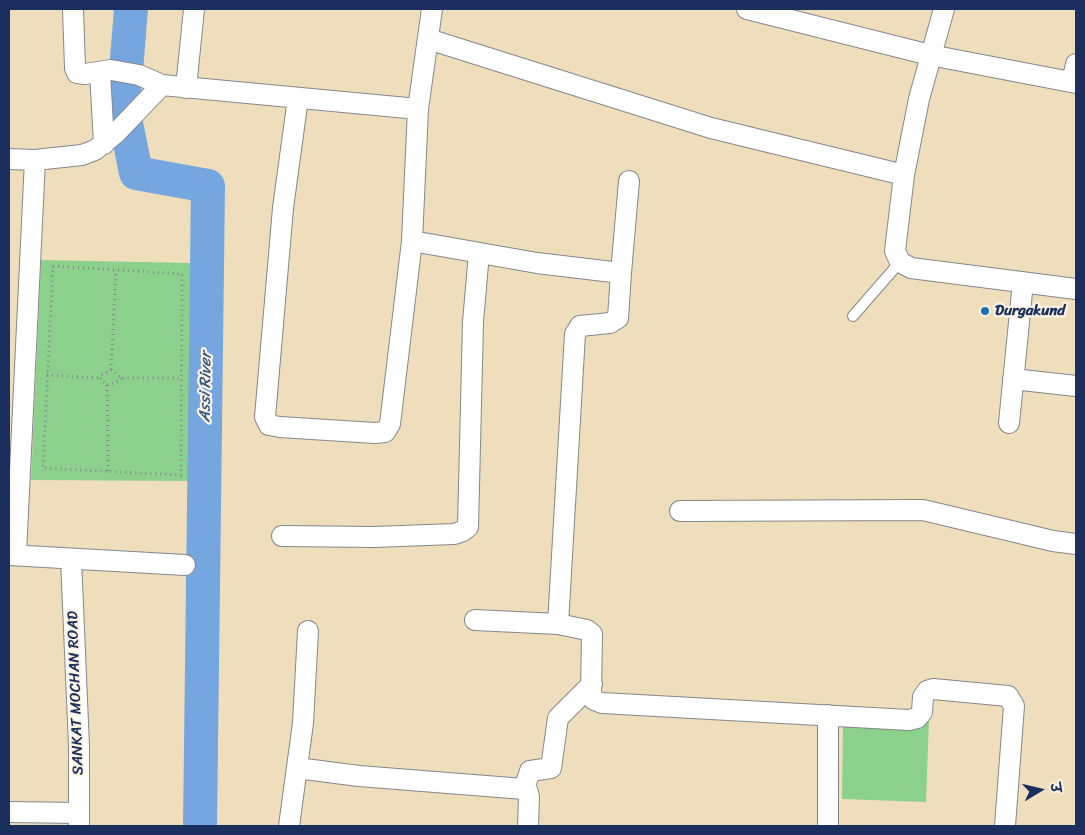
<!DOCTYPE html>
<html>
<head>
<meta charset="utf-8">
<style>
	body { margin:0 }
	#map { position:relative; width:1085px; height:835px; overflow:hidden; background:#efdebc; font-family:Sriracha,"Playpen Sans Deva",sans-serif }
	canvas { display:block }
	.frame { position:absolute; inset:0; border:10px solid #1b2f5e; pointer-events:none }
	.north { position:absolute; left:1015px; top:765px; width:50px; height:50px; -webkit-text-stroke:4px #fcf5e5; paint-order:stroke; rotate:81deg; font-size:14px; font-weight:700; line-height:20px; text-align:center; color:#1b2f5e }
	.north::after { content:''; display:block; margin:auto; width:18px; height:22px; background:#1b2f5e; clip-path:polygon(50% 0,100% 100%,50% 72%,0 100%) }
</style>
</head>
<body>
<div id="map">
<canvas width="1085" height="835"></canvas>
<div class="frame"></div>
<div class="north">उ</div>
</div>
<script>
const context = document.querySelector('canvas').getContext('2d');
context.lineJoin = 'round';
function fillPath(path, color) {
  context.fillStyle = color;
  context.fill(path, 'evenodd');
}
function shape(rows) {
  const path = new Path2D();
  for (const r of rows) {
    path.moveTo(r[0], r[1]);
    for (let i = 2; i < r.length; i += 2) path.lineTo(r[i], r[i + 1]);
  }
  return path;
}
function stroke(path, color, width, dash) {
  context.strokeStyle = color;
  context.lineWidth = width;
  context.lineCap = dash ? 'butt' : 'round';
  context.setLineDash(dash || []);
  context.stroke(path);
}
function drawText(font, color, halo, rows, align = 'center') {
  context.font = font + ' Sriracha,sans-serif';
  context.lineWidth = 4.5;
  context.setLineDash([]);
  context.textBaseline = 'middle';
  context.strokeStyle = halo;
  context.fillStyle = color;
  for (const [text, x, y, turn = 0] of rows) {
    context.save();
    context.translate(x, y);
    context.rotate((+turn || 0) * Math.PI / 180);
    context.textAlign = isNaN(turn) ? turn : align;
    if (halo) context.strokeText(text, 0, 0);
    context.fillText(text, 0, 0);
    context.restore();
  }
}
const green = shape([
	[41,260,192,263,191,481,31,480],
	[929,719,926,802,842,799,843,720]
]);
const river = shape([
	[131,9,123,108,136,173,208,186,200,826]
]);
const path = shape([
	[53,266,182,274,181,475,43,468,53,266],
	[111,370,116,270],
	[47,375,100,378],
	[121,378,116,383,107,385,100,378,101,375,111,370,121,378,181,378],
	[107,385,108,471]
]);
const service = shape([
	[853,316,900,262]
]);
const minor = shape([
	[73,9,75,68,77,73,85,74,111,70,139,75,162,85],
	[747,9,930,55,1076,83],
	[944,9,919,99,904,175,895,251,900,262,911,268,1076,289],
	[428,39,711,128,904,175],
	[100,72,104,144],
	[1072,82,1076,64],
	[186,88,194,9],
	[298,98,283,208,265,417,269,425,280,427,375,433,385,432,390,424,412,241,418,109,432,9],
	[9,159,35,160,82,155,95,150,115,134,162,85,418,109],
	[412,241,537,263,621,273,629,181],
	[621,273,618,318,610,323,580,326,575,334,558,624,587,630,592,634,591,694,594,700,602,703,909,720,917,718,922,712,923,697,927,691,933,689,1008,696,1014,706,1005,826],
	[1013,379,1076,386],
	[1009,423,1023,282],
	[680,511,923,510,1053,541,1076,544],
	[282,536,374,537,454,534,463,531,468,527,473,322,479,253],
	[16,554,35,160],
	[9,555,185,565],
	[71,559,79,746,79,826],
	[475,620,558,624],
	[297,768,359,776,524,789,528,792,529,797,528,826],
	[524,789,530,771,551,768,558,718,592,684],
	[9,812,79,813],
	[289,826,303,723,308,631],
	[828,826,828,715]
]);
const markers = [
	[985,311,5,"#1f6fb2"]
];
const poiNames = [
	["Durgakund",995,311]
];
const streetNames = [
	["SANKAT MOCHAN ROAD",76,693,-92]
];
const waterNames = [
	["Assi River",206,387,-89]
];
fillPath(green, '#8cd18b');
stroke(river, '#76a6e0', 34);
stroke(service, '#85868d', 12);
stroke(minor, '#85868d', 22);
stroke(path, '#85868d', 3, [1, 4]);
stroke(service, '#fff', 10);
stroke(minor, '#fff', 20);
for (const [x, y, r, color] of markers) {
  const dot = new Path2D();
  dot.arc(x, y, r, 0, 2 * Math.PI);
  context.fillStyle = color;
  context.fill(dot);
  stroke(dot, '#fcf5e5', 2);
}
drawText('bold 15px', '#1b2f5e', '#fcf5e5', poiNames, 'left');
drawText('15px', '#1b2f5e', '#fcf5e5', streetNames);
drawText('italic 16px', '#365385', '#fcf5e5', waterNames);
</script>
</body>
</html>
